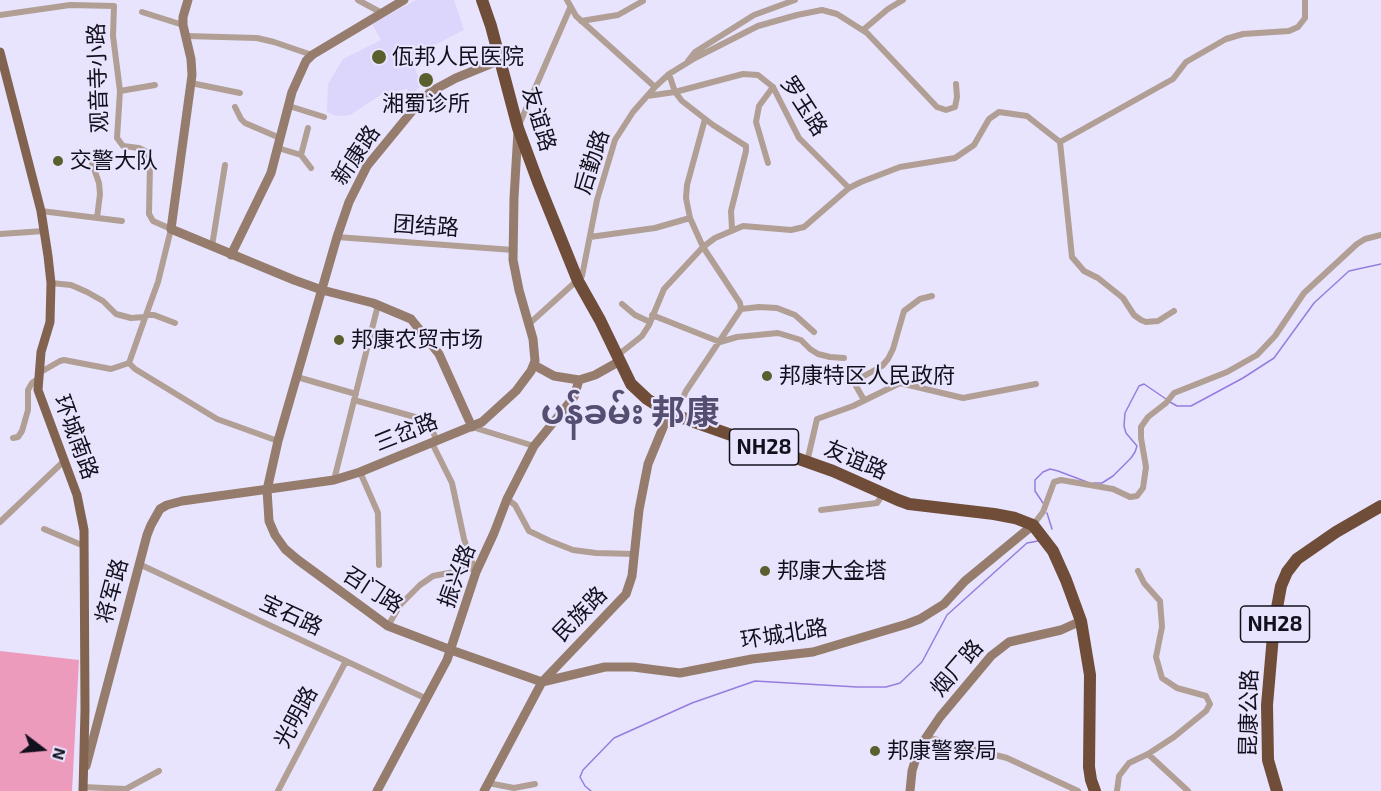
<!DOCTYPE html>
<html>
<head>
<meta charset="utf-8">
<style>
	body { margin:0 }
	#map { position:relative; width:1381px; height:791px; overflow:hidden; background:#e8e4fd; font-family:"Exo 2",sans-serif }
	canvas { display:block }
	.north { position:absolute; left:12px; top:719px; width:60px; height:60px; -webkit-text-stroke:4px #e8e4fd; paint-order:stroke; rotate:106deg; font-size:16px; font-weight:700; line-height:24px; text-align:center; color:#13101e }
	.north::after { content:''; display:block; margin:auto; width:21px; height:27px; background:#13101e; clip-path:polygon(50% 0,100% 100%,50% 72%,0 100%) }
</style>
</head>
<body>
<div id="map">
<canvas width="1381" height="791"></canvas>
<div class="north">N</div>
</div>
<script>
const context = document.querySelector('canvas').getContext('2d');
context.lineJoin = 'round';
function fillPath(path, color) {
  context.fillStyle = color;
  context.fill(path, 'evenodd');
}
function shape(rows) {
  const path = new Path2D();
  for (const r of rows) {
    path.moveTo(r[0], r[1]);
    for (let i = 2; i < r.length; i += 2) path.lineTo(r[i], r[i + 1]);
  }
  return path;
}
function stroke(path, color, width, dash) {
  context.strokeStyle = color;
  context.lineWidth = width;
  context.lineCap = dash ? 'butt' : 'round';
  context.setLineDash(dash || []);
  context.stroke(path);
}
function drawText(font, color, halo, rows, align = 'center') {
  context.font = font + ' "Exo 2","Noto Sans SC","Noto Sans Myanmar",sans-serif';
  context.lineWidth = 4.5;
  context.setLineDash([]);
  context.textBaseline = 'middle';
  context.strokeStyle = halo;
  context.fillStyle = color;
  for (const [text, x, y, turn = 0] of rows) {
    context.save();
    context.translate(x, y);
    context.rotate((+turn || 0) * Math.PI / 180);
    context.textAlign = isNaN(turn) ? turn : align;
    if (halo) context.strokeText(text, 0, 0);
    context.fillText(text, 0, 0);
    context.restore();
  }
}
const built = shape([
	[416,0,454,0,464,30,413,56,413,65,422,85,412,94,407,89,382,94,350,115,336,116,327,112,328,84,343,59,381,40,372,24]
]);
const green = shape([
	[0,651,79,660,72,791,0,791]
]);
const stream = shape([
	[1170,402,1177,406,1191,406,1243,378,1274,358,1314,303,1349,271,1381,264],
	[1094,483,1102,483,1113,476,1131,458,1135,452,1137,446,1126,433,1124,426,1125,413,1139,386,1144,384,1166,399],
	[1043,503,1035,491,1035,480,1043,472,1050,469,1058,471,1087,482],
	[1047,513,1052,529],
	[591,791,585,786,580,777,583,770,614,738,692,703,755,681,857,687,886,687,900,683,922,662,947,615,1027,543,1038,541]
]);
const street = shape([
	[358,0,382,13],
	[142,12,183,25],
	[0,15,70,5,114,6,113,36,120,91,117,138,123,146,139,148,147,152,150,163,149,214,153,221,171,229,158,282,146,315],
	[581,21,618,15,643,1],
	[863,30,888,9,903,0],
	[186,36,257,38,274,42,312,55],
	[688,61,695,52,754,15,795,0],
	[669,74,675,92,682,101,713,125,746,146,746,151,731,211,732,229],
	[191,83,240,93],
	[655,87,669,74,695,58,758,26,797,15,822,10,837,14,867,33,937,107,946,110,955,107,957,97,956,84],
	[120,91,155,85],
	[647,96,675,92,743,74,758,75,773,87,799,138,849,188],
	[289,106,324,117],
	[235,107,241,119,245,123,280,138],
	[519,125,570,8],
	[308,128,301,155,311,168],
	[1060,142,1173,79,1186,62,1226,39,1243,34,1289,31,1298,27,1305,18,1305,0],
	[278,148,301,155],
	[92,163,99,183,100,194,97,218],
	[768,163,756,122,759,106,773,87],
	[41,211,122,221],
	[0,234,44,231],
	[337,237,513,250],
	[590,237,655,228,690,218],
	[212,246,225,165],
	[51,283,71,285,87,292,103,301,116,314,131,318,144,317],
	[622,304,635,315,650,322],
	[741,309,759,307,777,308,795,315,814,332],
	[652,315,720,342,737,337,778,333,801,340,810,349,818,354,830,357,844,358],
	[529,324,582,276,597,200,615,140,633,112,655,87,576,16,567,0],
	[618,355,642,336,649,325,664,289,703,247,715,238,743,226,791,230,804,227,849,188,861,182,900,167,955,158,974,145,989,119,999,112,1027,116,1060,142,1072,257,1084,271,1098,278,1123,298,1134,315,1141,320,1146,322,1158,321,1174,311],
	[129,363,135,369,217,419,278,441],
	[129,363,146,315,154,315,175,323],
	[39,373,60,361,64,360,111,369,129,363],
	[297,377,356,394],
	[354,400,426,420,430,425,437,441],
	[864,400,856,386,857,380,882,366,888,359,893,349,904,311,920,299,932,296],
	[675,415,686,391,741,309,740,303,703,247,690,218,686,198,687,185,705,119],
	[472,427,534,446],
	[13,438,18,437,22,431,28,410,28,390,32,383,39,378],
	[432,443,452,483,464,539,476,572],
	[807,462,817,419,853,406,900,383,963,398,1036,384],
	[360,472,378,513,379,565],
	[334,480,378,305],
	[507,499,515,505,529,531,550,541,573,550,596,553,635,554],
	[821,510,877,503,883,494],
	[0,522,64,461],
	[1033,525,1043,512,1054,482,1061,480,1113,489,1130,497,1137,496,1143,488,1146,467,1141,438,1141,427,1148,417,1166,403,1174,393,1227,372,1257,355,1275,336,1304,293,1357,244,1365,239,1381,235],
	[44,529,84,546],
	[139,564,427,699],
	[388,626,400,605,420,585,433,576,474,568],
	[926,737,1007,758,1078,791],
	[1148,754,1188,791],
	[488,783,514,788,535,784],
	[83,787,126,789,159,771],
	[278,791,346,661],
	[1117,791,1119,776,1129,763,1148,754,1174,737,1206,711,1210,704,1206,696,1177,688,1162,678,1156,657,1162,627,1160,601,1144,583,1138,571]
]);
const secondary = shape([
	[188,0,183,17,183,25,191,59,192,75,171,229,294,280,322,290,373,303,411,319,439,354,472,427],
	[500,60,456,78,430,92,413,110,367,166,349,202,337,237,278,441,267,490,269,521,275,535,285,549,298,560,388,626,451,650,542,682,605,667,633,667,680,673,752,659,813,652,907,624,920,619,944,604,965,581,1033,525],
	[231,255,271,173,292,92,306,61,312,55,404,0],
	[534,365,554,376,579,380,595,375,620,361],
	[86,766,147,535,151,525,160,509,167,505,182,501,334,480,360,472,482,422,516,391,531,371,535,361,533,339,519,290,513,260,514,198,518,131],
	[377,791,447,660,476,572,494,533,507,499,534,446,574,397,579,380],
	[484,791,542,682,626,594,632,576,639,510,648,464,669,413],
	[910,791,912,771,919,748,940,717,991,656,1009,642,1061,630,1081,621]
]);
const primary = shape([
	[0,52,41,211,48,256,51,283,50,322,41,352,38,390,77,495,84,530,85,710,83,791]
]);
const highway = shape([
	[482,0,491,26,518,128,538,182,578,281,600,320,631,384,647,399,669,413,833,471,898,500,909,504,994,514,1015,518,1033,525,1053,551,1066,580,1081,621,1090,675,1089,767,1091,780,1095,791],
	[1277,791,1268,760,1267,705,1274,624,1281,586,1287,572,1297,559,1336,532,1381,506]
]);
const markers = [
	[379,57,8,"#5b5f2d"],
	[426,80,8,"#5b5f2d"],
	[58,161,6,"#5b5f2d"],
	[339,340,6,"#5b5f2d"],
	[767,376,6,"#5b5f2d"],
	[765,571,6,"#5b5f2d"],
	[875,751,6,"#5b5f2d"]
];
const shields = [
	[764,447,69],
	[1275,624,69]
];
const shieldNames = [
	["NH28",764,447],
	["NH28",1275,624]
];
const poiNames = [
	["佤邦人民医院",392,57],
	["湘蜀诊所",426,104,"center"],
	["交警大队",70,161],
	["邦康农贸市场",351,340],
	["邦康特区人民政府",779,376],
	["邦康大金塔",777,571],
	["邦康警察局",887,751]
];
const streetNames = [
	["观音寺小路",98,78,-92],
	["罗玉路",804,106,57],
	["友谊路",539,119,73],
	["新康路",356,155,-56],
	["后勤路",592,162,-72],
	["团结路",426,226,4],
	["三岔路",406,432,-22],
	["环城南路",76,437,70],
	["友谊路",856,460,23],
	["振兴路",457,576,-70],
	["召门路",373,590,33],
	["将军路",112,591,-75],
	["民族路",580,614,-46],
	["宝石路",291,615,25],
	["环城北路",784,634,-9],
	["烟厂路",957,668,-49],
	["昆康公路",1249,713,-89],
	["光明路",296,717,-62]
];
const townNames = [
	["ပန်ခမ်း 邦康",630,413]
];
fillPath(built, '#dcd5fc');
fillPath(green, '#ec9bbd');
stroke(stream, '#957ddf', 1.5);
stroke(street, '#b19f95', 6);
stroke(secondary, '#957c6d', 9);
stroke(primary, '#816350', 9);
stroke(highway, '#6f4d38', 12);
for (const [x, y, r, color] of markers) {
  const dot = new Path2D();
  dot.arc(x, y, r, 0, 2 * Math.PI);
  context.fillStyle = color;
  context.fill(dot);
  stroke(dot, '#e8e4fd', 2);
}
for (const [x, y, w] of shields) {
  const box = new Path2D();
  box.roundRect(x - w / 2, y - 18, w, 36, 4.5);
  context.fillStyle = '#e8e4fd';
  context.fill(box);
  stroke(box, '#13101e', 1.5);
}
drawText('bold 21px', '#13101e', null, shieldNames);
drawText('22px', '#13101e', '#e8e4fd', poiNames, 'left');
drawText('22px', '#13101e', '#e8e4fd', streetNames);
drawText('bold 34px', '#554e71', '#e8e4fd', townNames);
</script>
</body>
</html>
